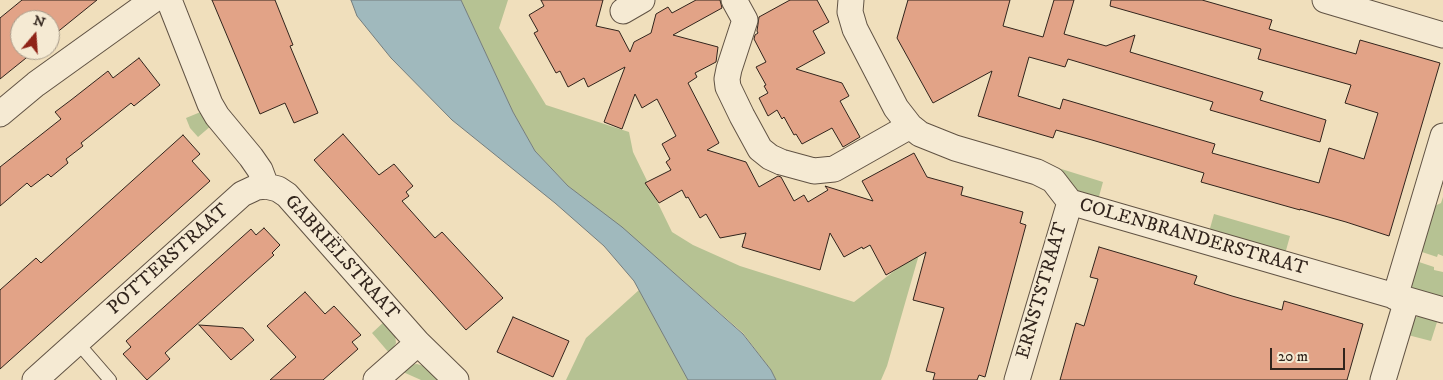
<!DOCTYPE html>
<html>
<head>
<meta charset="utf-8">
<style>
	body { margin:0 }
	#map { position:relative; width:1443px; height:380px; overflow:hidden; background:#f0dfbc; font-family:"IM FELL DW Pica",serif }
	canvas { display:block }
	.north { position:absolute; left:10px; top:10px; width:50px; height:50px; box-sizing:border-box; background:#f5ead3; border:1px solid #a79b8a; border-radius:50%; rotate:18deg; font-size:14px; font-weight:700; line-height:20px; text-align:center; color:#31241c }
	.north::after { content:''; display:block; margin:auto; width:18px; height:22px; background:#8f2418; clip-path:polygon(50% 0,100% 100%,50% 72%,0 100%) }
	.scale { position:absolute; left:1270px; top:348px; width:75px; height:22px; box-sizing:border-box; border:2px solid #31241c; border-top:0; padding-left:6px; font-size:15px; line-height:18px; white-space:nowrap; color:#31241c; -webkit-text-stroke:4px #f5ead3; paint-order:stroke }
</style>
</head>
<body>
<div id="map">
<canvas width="1443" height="380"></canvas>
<div class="north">N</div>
<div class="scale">20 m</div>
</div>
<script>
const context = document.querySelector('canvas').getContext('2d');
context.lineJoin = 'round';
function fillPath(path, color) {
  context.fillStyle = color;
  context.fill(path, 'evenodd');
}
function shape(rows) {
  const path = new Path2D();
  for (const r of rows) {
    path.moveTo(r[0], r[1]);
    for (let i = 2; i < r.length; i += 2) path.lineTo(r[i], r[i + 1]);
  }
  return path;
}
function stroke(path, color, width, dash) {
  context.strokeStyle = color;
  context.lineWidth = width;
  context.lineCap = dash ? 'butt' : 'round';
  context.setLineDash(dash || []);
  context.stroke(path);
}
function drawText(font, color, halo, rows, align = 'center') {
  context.font = font + ' "IM FELL DW Pica",serif';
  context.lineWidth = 4;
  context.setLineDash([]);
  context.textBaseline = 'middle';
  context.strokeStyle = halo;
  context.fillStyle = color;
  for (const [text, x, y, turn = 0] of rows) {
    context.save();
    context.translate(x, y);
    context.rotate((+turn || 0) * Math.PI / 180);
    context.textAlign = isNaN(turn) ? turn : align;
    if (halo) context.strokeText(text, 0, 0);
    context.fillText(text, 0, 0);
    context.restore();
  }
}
const green = shape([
	[461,0,508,0,499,28,546,105,629,132,633,152,672,232,693,245,740,266,854,302,920,251,887,366,881,380,776,380,771,370,743,333,622,228,568,186,535,151,513,112],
	[203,111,212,125,198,137,190,128,186,118],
	[1055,167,1103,182,1098,200,1082,194,1072,188,1053,171],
	[1443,197,1443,256,1438,254,1437,257,1416,250,1428,209,1441,203],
	[1214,214,1290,236,1285,254,1209,232],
	[1413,260,1434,267,1434,270,1443,272,1443,300,1404,289],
	[639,290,688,380,566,380,586,338],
	[1421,315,1438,319,1431,341,1404,334,1409,321],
	[386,320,395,335,396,343,390,354,372,333],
	[417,364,427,367,442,380,421,380,403,372,409,365]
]);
const water = shape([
	[351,0,461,0,513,112,535,151,568,186,622,227,743,334,771,370,776,380,688,380,634,281,604,246,555,203,452,120,391,58,357,16,351,0]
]);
const building = shape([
	[22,0,97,0,50,38,50,20,20,20,20,50,36,50,0,79,0,18,22,0],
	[212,0,275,0,293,45,290,46,318,113,294,123,285,103,260,114,212,0],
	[541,0,603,0,596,26,619,31,630,52,634,42,651,33,656,14,668,7,672,13,696,0,720,0,722,8,673,35,718,47,716,62,695,73,697,77,688,83,719,143,707,150,746,162,759,187,778,176,781,177,794,201,804,195,808,202,828,190,825,186,873,201,862,181,914,153,927,177,963,187,961,195,1023,212,1020,223,1026,225,985,377,979,375,977,380,933,380,935,373,926,371,944,308,913,300,926,252,886,275,870,245,863,249,862,247,844,257,830,233,820,270,742,247,746,233,720,238,706,214,700,218,688,197,686,198,682,190,659,203,645,183,671,170,666,162,670,159,662,144,676,136,657,99,642,108,635,94,622,129,604,122,625,67,588,87,584,78,568,87,560,71,556,73,534,33,538,31,529,15,544,6,541,0],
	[790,0,817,0,829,22,813,31,825,53,796,69,842,83,849,96,840,101,860,137,843,147,832,128,802,144,796,134,794,135,784,117,782,119,777,110,768,116,759,98,768,93,764,86,766,85,756,67,766,62,754,39,755,35,758,33,757,31,759,17,790,0],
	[908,0,1010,0,1003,26,1043,37,1054,0,1074,0,1064,34,1106,46,1135,35,1130,52,1263,92,1260,100,1326,120,1320,142,1210,110,1213,102,1068,59,1065,67,1029,57,1018,96,1060,109,1063,99,1215,144,1212,153,1319,183,1329,148,1364,159,1378,113,1345,103,1351,85,1258,59,1261,49,1110,6,1111,0,1202,0,1272,20,1269,29,1356,54,1360,40,1440,63,1389,236,1346,222,1300,209,1300,210,1201,182,1204,173,1092,140,1056,130,1053,138,978,116,992,71,933,103,897,38,908,0],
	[139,58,160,85,134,106,131,103,81,143,83,146,66,159,68,163,51,177,48,174,31,187,27,183,0,206,0,167,61,119,55,112,71,100,108,71,113,78,139,58],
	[343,134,379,175,394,164,413,186,406,192,409,196,402,201,435,238,442,232,503,298,466,330,314,160,343,134],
	[183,135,200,154,192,161,210,181,0,369,0,290,36,258,41,263,183,135],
	[264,228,280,245,272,253,274,255,165,353,170,359,147,380,123,354,131,347,126,341,251,229,256,235,264,228],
	[1099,247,1197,276,1194,284,1232,296,1282,310,1284,301,1363,324,1347,380,1060,380,1076,323,1084,326,1098,279,1090,277,1099,247],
	[305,292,325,314,334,306,361,335,352,342,358,349,323,380,270,380,296,357,267,326,305,292],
	[513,317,569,341,553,377,497,352,513,317],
	[199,325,243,328,254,340,231,360,199,325]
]);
const service = shape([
	[77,342,110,380]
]);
const minor = shape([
	[169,0,210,104,217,116,251,157,260,170,266,186,278,189,287,195,418,343,456,380],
	[734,0,745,20,729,69,727,79,728,87,742,116,760,149,770,157,781,162,814,171,834,169,910,126],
	[851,0,850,12,855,29,896,108,910,126,920,134,955,148,1037,172,1053,180,1070,202,1443,310],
	[1325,0,1443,35],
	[623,11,642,0],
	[0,114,36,84,153,0],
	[1395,297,1443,136],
	[35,380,242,194,257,187,266,186],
	[376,380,418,343],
	[1017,380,1070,202],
	[1383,380,1407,300]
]);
const streetNames = [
	["COLENBRANDERSTRAAT",1193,238,16],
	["GABRIËLSTRAAT",341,258,48],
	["POTTERSTRAAT",169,260,-42],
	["ERNSTSTRAAT",1043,291,-74]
];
fillPath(green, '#b6c293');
fillPath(water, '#a0b9bd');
stroke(water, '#747d7d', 1);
fillPath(building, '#e2a387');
stroke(building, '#31241c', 1);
stroke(service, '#615344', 14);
stroke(minor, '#615344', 27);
stroke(service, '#f5ead3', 12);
stroke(minor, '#f5ead3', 25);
drawText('19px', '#31241c', '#f5ead3', streetNames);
</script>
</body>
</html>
